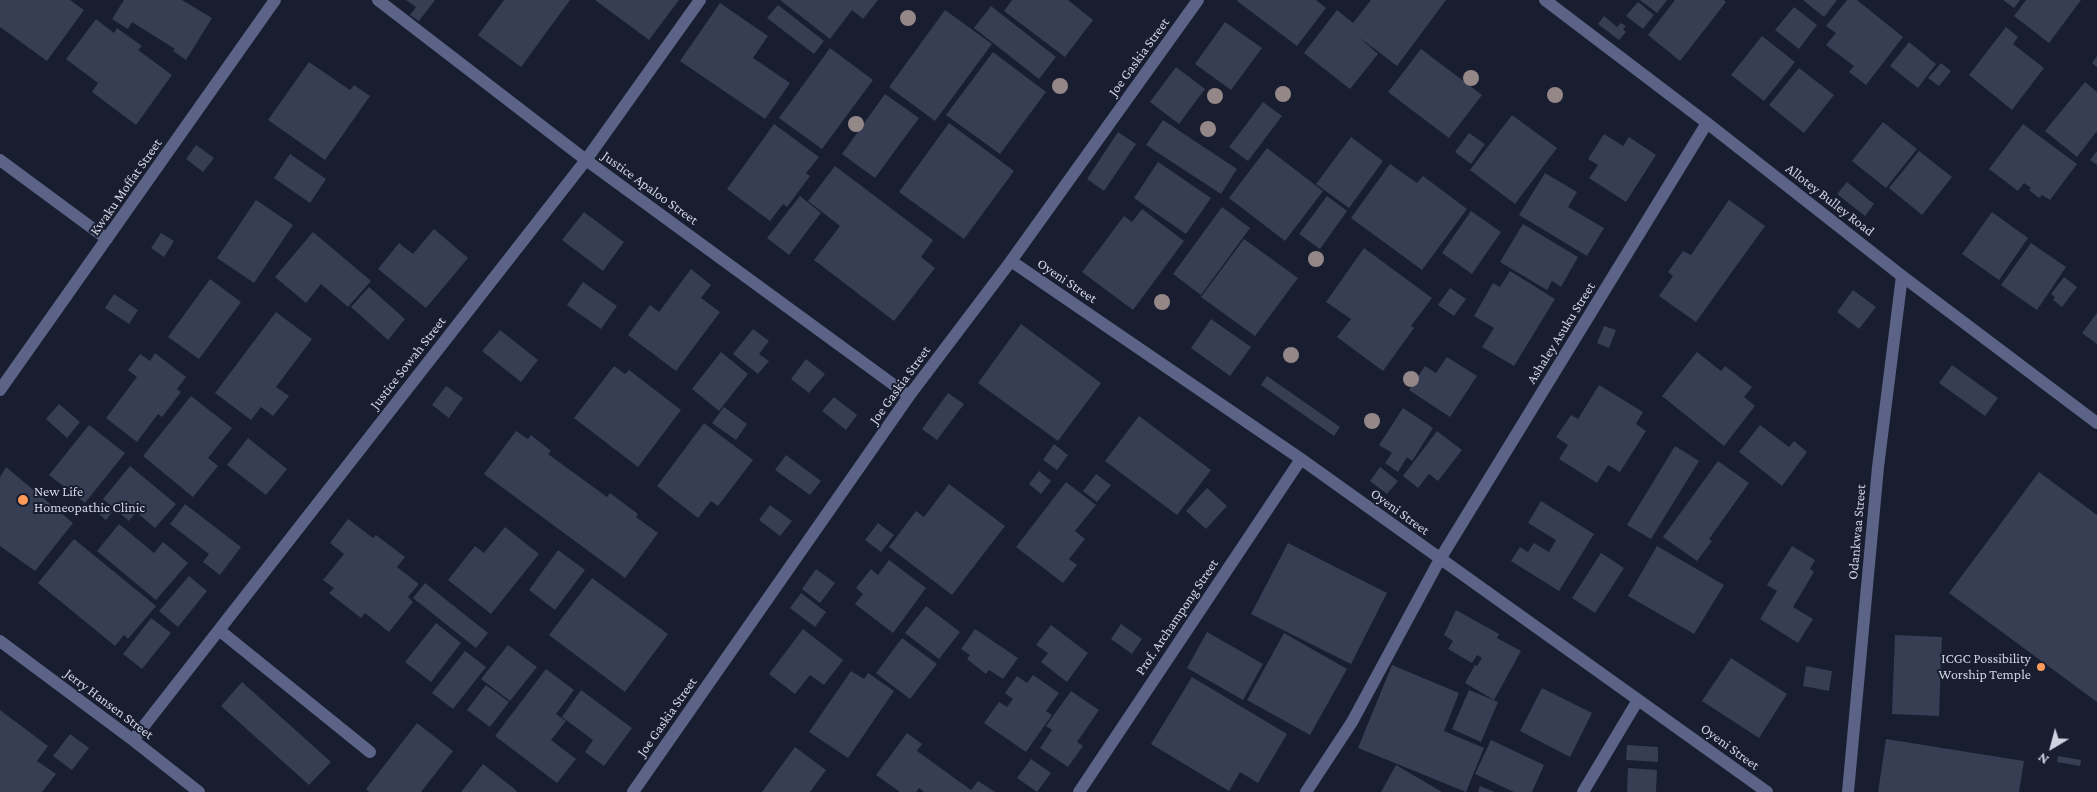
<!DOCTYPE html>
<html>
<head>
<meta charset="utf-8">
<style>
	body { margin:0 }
	#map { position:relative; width:2097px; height:792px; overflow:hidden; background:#181d30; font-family:"Crimson Pro",serif }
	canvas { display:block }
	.north { position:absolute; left:2027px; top:722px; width:50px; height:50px; -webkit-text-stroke:4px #181d30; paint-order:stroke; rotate:217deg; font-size:14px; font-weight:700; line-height:20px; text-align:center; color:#d0d4e2 }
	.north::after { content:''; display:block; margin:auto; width:18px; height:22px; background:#d0d4e2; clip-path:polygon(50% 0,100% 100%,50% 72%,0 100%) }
</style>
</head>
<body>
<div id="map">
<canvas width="2097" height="792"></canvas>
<div class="north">N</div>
</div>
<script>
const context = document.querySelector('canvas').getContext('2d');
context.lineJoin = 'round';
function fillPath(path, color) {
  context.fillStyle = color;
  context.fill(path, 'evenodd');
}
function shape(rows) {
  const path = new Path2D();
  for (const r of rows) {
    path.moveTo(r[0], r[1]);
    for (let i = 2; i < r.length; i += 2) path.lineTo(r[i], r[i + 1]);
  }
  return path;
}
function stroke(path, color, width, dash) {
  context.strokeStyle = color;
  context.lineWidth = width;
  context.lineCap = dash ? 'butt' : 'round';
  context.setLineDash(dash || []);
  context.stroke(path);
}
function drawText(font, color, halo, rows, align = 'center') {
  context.font = font + ' "Crimson Pro",serif';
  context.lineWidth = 4;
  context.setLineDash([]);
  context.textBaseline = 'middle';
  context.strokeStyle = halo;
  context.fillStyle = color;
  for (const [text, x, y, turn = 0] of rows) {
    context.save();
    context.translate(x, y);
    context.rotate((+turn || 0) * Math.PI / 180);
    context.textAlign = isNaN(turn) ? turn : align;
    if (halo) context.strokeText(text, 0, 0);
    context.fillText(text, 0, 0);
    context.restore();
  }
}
const building = shape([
	[0,0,70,0,84,10,47,61,0,27],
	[124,0,182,0,212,18,186,60,173,51,175,49,132,22,128,29,112,19],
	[406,0,435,0,419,21,410,15,416,7],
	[504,0,570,0,521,67,478,35],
	[595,0,679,0,649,40],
	[780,0,878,0,863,19,852,10,830,39],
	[1012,0,1068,0,1093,20,1065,57,1004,11],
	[1238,0,1316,0,1326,8,1297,46,1237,1],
	[1371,0,1446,0,1397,66,1359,37,1378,54,1350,89,1304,53,1337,10,1353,23],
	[1640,0,1667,0,1657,13],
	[1675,0,1724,0,1726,2,1680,61,1648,35],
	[1803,0,1837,0,1824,17],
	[1847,0,1857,0,1903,37,1866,85,1849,72,1854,66,1826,45,1836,33,1826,26],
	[2003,0,2020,0,2014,8],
	[2026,0,2081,0,2049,43,2014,16],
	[1638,2,1654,15,1643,29,1626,16],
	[720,3,768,36,753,58,790,83,765,119,680,61],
	[778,5,824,41,814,54,767,18],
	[991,6,1056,57,1039,79,974,28],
	[1794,7,1817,25,1799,49,1775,30],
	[945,10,992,44,935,121,889,87],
	[1604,16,1617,27,1621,23,1626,26,1623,29,1626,32,1619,40,1598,24],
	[96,19,114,33,117,28,142,46,138,50,172,75,136,125,92,92,98,83,66,59],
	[1225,22,1262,48,1231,90,1195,64],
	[2006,27,2018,37,2013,44,2044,68,2012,110,1969,75],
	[1762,36,1795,62,1764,101,1731,75],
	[1909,42,1936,64,1918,88,1890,66],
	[830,48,873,80,822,149,779,118],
	[1421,49,1482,95,1449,138,1388,92],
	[993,52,1046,92,1000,154,946,115],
	[2097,56,2097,67,2092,63],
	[309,62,350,90,354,85,370,96,325,160,268,120],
	[1941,63,1951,71,1939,86,1928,78],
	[1176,67,1205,89,1179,124,1150,102],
	[1799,68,1834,95,1804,133,1769,105],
	[2085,82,2097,92,2097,131,2077,157,2045,131],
	[885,94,919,118,875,178,842,154],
	[1263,102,1282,116,1248,161,1229,147],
	[1512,115,1557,148,1515,204,1470,170],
	[1163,120,1237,169,1221,194,1146,145],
	[1883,122,1917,149,1886,188,1852,161],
	[949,123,1014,171,964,239,899,192],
	[774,124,819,157,806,173,810,176,787,207,783,204,770,221,727,189],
	[2023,124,2077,164,2050,200,2042,195,2039,198,2029,190,2031,188,2024,183,2018,191,1989,169],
	[1118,132,1136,144,1104,191,1087,179],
	[1469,133,1485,144,1471,164,1455,152],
	[1604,134,1623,146,1629,137,1656,155,1626,202,1589,178,1598,165,1588,159],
	[1351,137,1383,161,1349,208,1316,184],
	[196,145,214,158,203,172,186,159],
	[1267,148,1323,191,1285,241,1229,198],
	[1919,151,1952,177,1922,215,1889,188],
	[2097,151,2097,165,2090,160],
	[290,154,326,179,310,203,274,178],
	[1158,162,1211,198,1186,234,1134,198],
	[1390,164,1417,183,1423,176,1467,209,1422,270,1351,218],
	[835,166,933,240,921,257,935,268,894,321,814,260,840,226,808,201],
	[1545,173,1577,192,1568,207,1604,228,1587,256,1519,215],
	[1847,182,1874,204,1865,216,1837,194],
	[800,196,821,213,789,255,767,238],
	[1327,196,1347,211,1320,249,1299,234],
	[256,200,293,225,254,283,217,258],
	[1729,200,1765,226,1696,322,1659,296,1673,276,1668,272,1683,251,1691,255],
	[1222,207,1250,228,1201,295,1173,274],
	[1142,209,1184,241,1133,310,1082,272,1124,216,1132,222],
	[1471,211,1501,232,1472,274,1442,253],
	[584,212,624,242,603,271,562,240],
	[1992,212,2028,238,1999,280,1962,254],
	[1523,224,1578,257,1561,287,1552,281,1547,290,1500,262],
	[434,229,468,258,426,308,378,269,399,243,413,254],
	[313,232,371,281,348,307,321,284,306,303,275,277],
	[161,233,174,241,164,257,151,248],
	[1244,239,1298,278,1255,336,1201,297],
	[2031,243,2066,267,2037,310,2001,285],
	[1364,248,1432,298,1411,326,1414,328,1383,371,1337,337,1351,319,1326,302],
	[691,269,711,285,701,298,720,312,676,371,628,335,650,305,659,312],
	[1510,271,1555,299,1514,366,1482,347,1494,328,1474,316,1493,283,1500,287],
	[2064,277,2077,287,2062,307,2053,300,2055,297,2051,294],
	[210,279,241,302,199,359,168,337],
	[583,282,617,306,601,329,567,305],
	[369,287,405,319,388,340,351,307],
	[1450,288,1466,299,1454,316,1438,305],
	[1853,290,1876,307,1859,329,1837,312],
	[114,294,138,310,129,324,105,308],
	[276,312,312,339,276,387,289,396,273,416,261,407,251,420,215,393],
	[2097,313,2097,344,2082,333],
	[1211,319,1251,347,1230,376,1191,348],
	[1021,324,1101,383,1058,441,978,383],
	[1604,326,1616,330,1609,348,1597,343],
	[753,329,769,341,759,354,769,361,758,374,733,354],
	[500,330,538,360,521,382,482,351],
	[721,352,748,374,719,411,692,389],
	[1697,352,1721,371,1725,366,1752,387,1744,397,1755,406,1724,446,1662,396],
	[155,353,186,377,177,389,181,392,162,417,158,414,137,442,106,418,137,377,128,370,140,354,150,361],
	[1447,357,1477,376,1450,417,1409,390,1425,366,1436,373],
	[806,359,825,374,809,393,791,379],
	[1952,365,1998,398,1985,416,1939,383],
	[614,366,625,374,629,370,681,410,638,467,574,418],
	[1267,376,1340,427,1334,436,1261,385],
	[1599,385,1643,412,1636,424,1646,431,1620,472,1608,465,1597,483,1559,459,1568,445,1556,437,1571,415,1578,419],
	[446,386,463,398,449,418,432,405],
	[948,393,964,404,937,440,922,429],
	[191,396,232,428,208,458,218,466,193,497,143,456],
	[834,397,857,415,846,430,822,411],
	[59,404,80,422,67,438,46,419],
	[724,407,747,424,736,440,712,423],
	[1403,408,1433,428,1412,461,1407,457,1398,472,1385,463,1392,453,1379,445],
	[1139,416,1211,470,1177,515,1105,461],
	[704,423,753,460,718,506,711,501,698,518,657,486],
	[89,425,125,453,85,503,49,475],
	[1760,425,1789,447,1794,441,1807,452,1782,486,1739,452],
	[516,431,528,439,531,435,551,451,548,454,607,497,610,493,638,514,636,517,658,533,625,578,484,474],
	[1437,431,1462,450,1438,481,1429,474,1418,488,1403,476],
	[248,438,287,469,266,495,227,465],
	[1054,444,1068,455,1057,470,1043,460],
	[1675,446,1699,461,1651,539,1627,525],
	[786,455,821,481,810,495,775,470],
	[1718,461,1749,483,1709,539,1712,541,1697,561,1663,537],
	[130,466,176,504,155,528,136,512,129,521,103,499],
	[6,467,73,523,35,571,0,546,0,477],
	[1380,467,1398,481,1387,494,1370,481],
	[1039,471,1051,481,1041,494,1029,484],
	[2039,472,2097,515,2097,702,1949,593],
	[1096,474,1111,485,1097,502,1083,491],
	[1066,482,1096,505,1075,531,1085,539,1069,559,1077,565,1063,583,1016,547],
	[949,484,1005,526,952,595,889,547,916,511,924,517],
	[1207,488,1227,506,1206,529,1186,511],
	[1541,501,1594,534,1559,591,1511,561,1520,547,1528,552,1534,543,1549,552,1556,540,1528,523],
	[101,502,112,512,106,520,94,510],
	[185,504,241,547,220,575,203,562,209,554,170,524],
	[770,505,792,521,780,536,759,520],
	[348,519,373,538,376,535,405,557,397,567,419,584,408,597,413,602,389,632,365,613,361,618,329,593,334,588,323,580,344,554,330,543],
	[878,523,894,535,881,552,865,540],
	[119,524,154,553,163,542,188,563,156,600,97,551],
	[505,527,539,554,491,614,448,580,475,546,484,553],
	[74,539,156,606,128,639,124,635,115,646,38,583],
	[1288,543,1387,593,1351,664,1251,614],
	[1657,546,1724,585,1694,634,1628,596],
	[1792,546,1815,560,1810,569,1814,572,1793,607,1813,619,1798,643,1760,619,1777,591,1767,585],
	[558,550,585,570,555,610,529,590],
	[1601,553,1624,568,1595,613,1572,598],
	[889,560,926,588,893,633,855,604,863,594,856,588,871,569,878,575],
	[816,569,835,583,820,603,802,589],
	[189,576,207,591,178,627,159,611],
	[592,578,668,634,625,692,549,635],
	[425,583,488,633,476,648,413,598],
	[801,593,826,612,815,627,790,608],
	[926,606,960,632,939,659,905,633],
	[1456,610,1499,634,1497,638,1521,651,1494,700,1465,683,1475,665,1477,666,1482,658,1477,655,1472,663,1448,649,1453,641,1444,635],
	[151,618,171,633,142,669,123,654],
	[436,623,461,643,431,682,405,662],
	[1121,624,1142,639,1132,654,1111,639],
	[1051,625,1088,653,1067,682,1041,662,1048,653,1036,645],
	[803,629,843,660,824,685,810,675,795,694,769,674],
	[975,629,1018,658,1003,679,989,670,986,674,967,659,970,655,961,649],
	[1207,632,1263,664,1243,700,1187,668],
	[1284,633,1347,669,1310,735,1247,700],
	[1895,635,1942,637,1939,716,1892,714],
	[902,638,937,664,910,699,876,673],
	[508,645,537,667,510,701,481,679],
	[465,651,486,667,453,709,432,693],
	[1731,658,1787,694,1759,738,1702,701],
	[1392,665,1459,693,1444,731,1484,748,1466,792,1358,748],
	[1806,666,1832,671,1829,691,1803,686],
	[546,669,574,690,556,714,566,721,551,740,576,759,557,783,495,736],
	[851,671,864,679,868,673,894,691,848,758,809,732],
	[1033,675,1059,693,1046,711,1052,715,1026,752,984,723,999,702,1007,707,1013,699,1005,693,1017,676,1027,683],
	[1192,677,1287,734,1258,783,1240,772,1229,791,1151,744],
	[242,682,331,762,309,785,221,706],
	[486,685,509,702,490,727,467,710],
	[1542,688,1592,713,1570,757,1520,731],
	[581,690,632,728,604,766,585,752,593,740,562,717],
	[1469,690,1498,702,1481,742,1452,729],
	[1071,691,1099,710,1077,742,1083,746,1068,767,1040,748,1052,730,1046,726],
	[0,710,48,746,37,761,56,774,42,792,0,792],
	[417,723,453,751,421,792,369,792,366,789],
	[907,733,922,744,917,751,971,790,978,781,995,792,924,792,919,788,916,792,900,792,876,775],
	[70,734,89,748,72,770,53,756],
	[1886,739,2024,761,2019,792,1878,792],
	[1491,740,1544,765,1532,792,1514,792,1475,774],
	[1627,745,1658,747,1658,762,1626,760],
	[795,747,826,770,810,792,762,792],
	[2058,756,2081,760,2080,766,2057,762],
	[1031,759,1051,773,1037,792,1017,778],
	[483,764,517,791,516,792,461,792],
	[1396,765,1442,792,1381,792],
	[1628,768,1657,770,1656,792,1627,792],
	[1480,786,1495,792,1478,792]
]);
const minor = shape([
	[378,0,586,160,909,396],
	[1545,0,1707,123,1902,276,2097,423],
	[0,160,107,239],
	[1011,261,1301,459,1767,792],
	[0,390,275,0],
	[219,630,370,752],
	[0,641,133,740,199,792],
	[133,740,586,160,700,0],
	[633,792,909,396,1011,261,1198,0],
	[1079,792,1301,459],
	[1306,792,1352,722,1440,559,1707,123],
	[1583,792,1638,700],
	[1848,792,1878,467,1902,276]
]);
const trees = [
	[908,18],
	[1471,78],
	[1060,86],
	[1283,94],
	[1555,95],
	[1215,96],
	[856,124],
	[1208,129],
	[1316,259],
	[1162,302],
	[1291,355],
	[1411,379],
	[1372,421]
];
const markers = [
	[23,500,6,"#ff9b5a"],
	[2041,667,5,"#ff9b5a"]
];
const streetNames = [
	["Joe Gaskia Street",1139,57,-54],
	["Kwaku Moffat Street",126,187,-55],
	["Justice Apaloo Street",650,188,36],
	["Allotey Bulley Road",1830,200,38],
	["Oyeni Street",1067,281,34],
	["Ashaley Asuku Street",1561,333,-58],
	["Justice Sowah Street",408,363,-52],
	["Joe Gaskia Street",900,385,-54],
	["Oyeni Street",1400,512,36],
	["Odankwaa Street",1857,532,-85],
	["Prof. Archampong Street",1177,617,-56],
	["Jerry Hansen Street",109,704,37],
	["Joe Gaskia Street",667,717,-55],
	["Oyeni Street",1730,747,36]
];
const poiNames = [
	["New Life",34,492],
	["Homeopathic Clinic",34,508],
	["ICGC Possibility",2031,659,"right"],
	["Worship Temple",2031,675,"right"]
];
fillPath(building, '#373d53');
stroke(minor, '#5b6487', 12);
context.fillStyle = '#948787';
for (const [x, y] of trees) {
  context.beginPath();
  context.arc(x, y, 8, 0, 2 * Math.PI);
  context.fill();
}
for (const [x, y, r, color] of markers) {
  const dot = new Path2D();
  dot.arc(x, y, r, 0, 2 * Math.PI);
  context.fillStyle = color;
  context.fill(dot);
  stroke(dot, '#181d30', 2);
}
drawText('14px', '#d0d4e2', '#181d30', streetNames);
drawText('14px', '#d0d4e2', '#181d30', poiNames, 'left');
</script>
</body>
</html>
